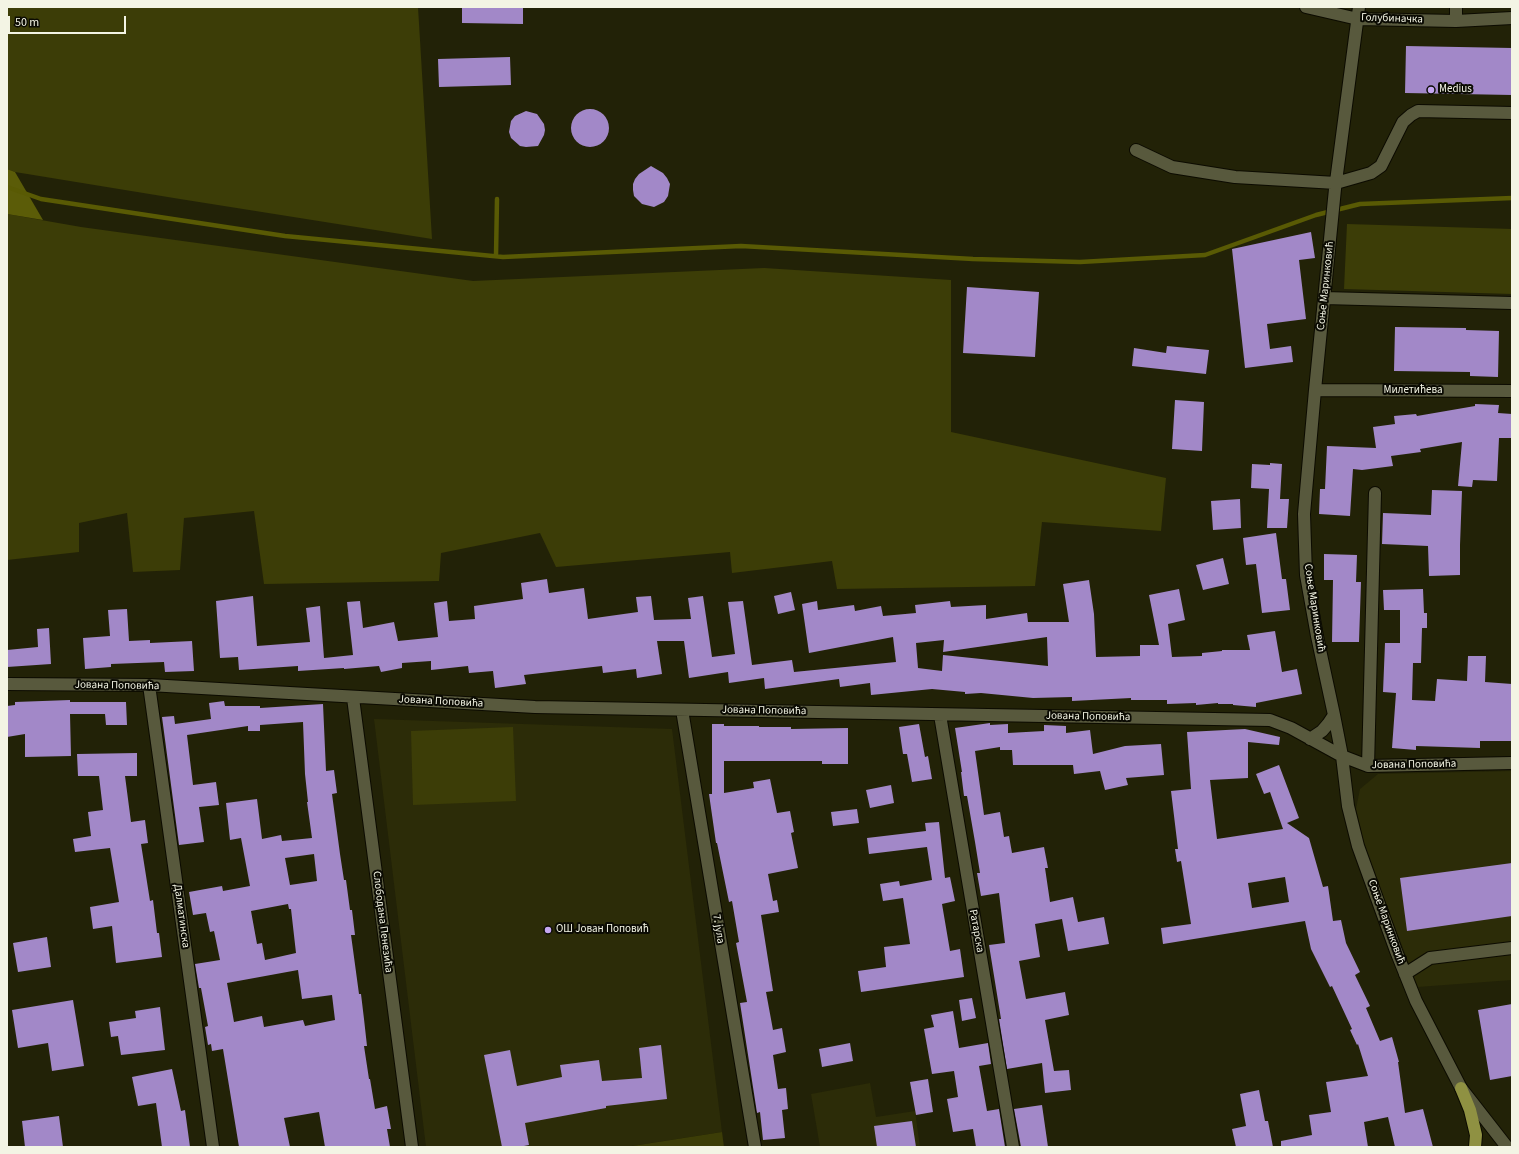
<!DOCTYPE html>
<html>
<head>
<meta charset="utf-8">
<style>
	body { margin:0 }
	#map { position:relative; width:1519px; height:1154px; overflow:hidden; background:#222207; font-family:"Source Sans 3",sans-serif }
	canvas { display:block }
	.frame { position:absolute; inset:0; border:8px solid #f3f4e4; pointer-events:none }
	.scale { position:absolute; left:8px; top:16px; width:118px; height:18px; box-sizing:border-box; border:2px solid #f3f4e4; border-top:0; padding-left:5px; font-size:12px; line-height:14px; white-space:nowrap; color:#f3f4e4; -webkit-text-stroke:3px #0b0b03; paint-order:stroke }
</style>
</head>
<body>
<div id="map">
<canvas width="1519" height="1154"></canvas>
<div class="frame"></div>
<div class="scale">50 m</div>
</div>
<script>
const context = document.querySelector('canvas').getContext('2d');
context.lineJoin = 'round';
function fillPath(path, color) {
  context.fillStyle = color;
  context.fill(path, 'evenodd');
}
function shape(rows) {
  const path = new Path2D();
  for (const r of rows) {
    if (r.length === 3) {
      path.moveTo(r[0] + r[2], r[1]);
      path.arc(r[0], r[1], r[2], 0, 2 * Math.PI);
      continue;
    }
    path.moveTo(r[0], r[1]);
    for (let i = 2; i < r.length; i += 2) path.lineTo(r[i], r[i + 1]);
  }
  return path;
}
function stroke(path, color, width, dash) {
  context.strokeStyle = color;
  context.lineWidth = width;
  context.lineCap = dash ? 'butt' : 'round';
  context.setLineDash(dash || []);
  context.stroke(path);
}
function drawText(font, color, halo, rows, align = 'center') {
  context.font = font + ' "Source Sans 3",sans-serif';
  context.lineWidth = 4;
  context.setLineDash([]);
  context.textBaseline = 'middle';
  context.strokeStyle = halo;
  context.fillStyle = color;
  for (const [text, x, y, turn = 0] of rows) {
    context.save();
    context.translate(x, y);
    context.rotate((+turn || 0) * Math.PI / 180);
    context.textAlign = isNaN(turn) ? turn : align;
    if (halo) context.strokeText(text, 0, 0);
    context.fillText(text, 0, 0);
    context.restore();
  }
}
const built = shape([
	[374,719,672,729,722,1132,626,1147,530,1147,529,1145,519,1147,426,1147],
	[1512,771,1512,980,1418,987,1366,852,1356,809,1360,789,1378,774],
	[870,1083,876,1117,915,1111,920,1147,820,1147,811,1094]
]);
const green = shape([
	[7,7,418,7,432,239,180,199,15,172,7,169],
	[7,214,81,227,473,281,764,268,951,280,951,432,1166,478,1161,531,1042,522,1035,586,837,589,832,561,732,573,730,552,556,567,540,533,441,553,439,581,264,584,254,511,184,518,180,570,133,572,127,513,79,523,79,552,7,560],
	[1347,224,1512,229,1512,294,1344,289],
	[513,727,516,801,413,805,411,731],
	[722,1132,724,1147,626,1147]
]);
const forest = shape([
	[7,169,15,172,43,220,7,214]
]);
const stream = shape([
	[7,187,41,199,285,236,503,257,741,246,973,259,1080,262,1205,255,1316,215,1360,204,1512,198],
	[496,256,497,199]
]);
const building = shape([
	[462,7,523,7,523,24,462,23],
	[1406,46,1512,48,1512,95,1405,93],
	[510,57,511,85,439,87,438,59],
	[590,128,19],
	[526,111,537,114,544,124,545,130,544,135,538,146,526,147,520,146,511,138,509,132,511,121,515,116],
	[651,166,663,173,667,178,670,184,668,196,664,202,654,207,642,204,634,196,633,190,633,184,635,179,639,174],
	[1311,232,1315,258,1299,260,1306,319,1267,324,1270,349,1291,346,1293,362,1245,368,1232,249],
	[967,287,1039,292,1035,357,963,353],
	[1395,327,1466,328,1466,330,1499,331,1498,377,1470,376,1470,372,1394,371],
	[1167,346,1209,350,1206,374,1132,366,1134,348,1166,353],
	[1175,400,1204,402,1202,451,1172,449],
	[1475,404,1499,405,1498,413,1512,414,1512,438,1499,438,1497,481,1473,480,1472,487,1458,486,1462,442,1420,449,1421,452,1391,456,1393,466,1362,470,1353,469,1350,516,1319,514,1320,489,1325,489,1327,446,1376,448,1373,427,1395,424,1394,416,1416,414,1417,416,1475,406],
	[1270,463,1282,464,1280,499,1289,499,1287,528,1267,528,1269,489,1251,488,1252,464,1270,465],
	[1432,490,1462,491,1460,545,1460,575,1429,576,1428,546,1382,544,1383,513,1431,515],
	[1240,499,1241,528,1213,530,1211,501],
	[1276,533,1282,579,1286,579,1290,610,1262,613,1256,564,1246,565,1243,538],
	[1324,554,1357,555,1356,582,1361,582,1359,642,1332,642,1333,580,1324,580],
	[1223,558,1229,584,1203,590,1196,565],
	[547,579,549,593,584,588,588,619,638,612,636,597,651,596,654,620,691,619,688,598,703,596,712,657,735,654,728,602,743,601,752,665,792,660,794,672,896,662,893,637,809,653,802,604,817,601,818,610,854,605,855,611,881,606,883,616,916,613,915,605,950,601,951,607,986,605,986,619,1027,613,1028,622,1069,622,1063,584,1089,580,1094,614,1096,657,1140,656,1140,645,1159,645,1149,595,1179,589,1185,620,1168,624,1172,657,1202,656,1202,653,1222,651,1222,650,1250,650,1247,635,1275,631,1282,672,1297,669,1302,694,1256,703,1256,707,1233,705,1233,704,1218,704,1218,703,1196,705,1196,703,1167,704,1167,700,1131,700,1131,698,1072,701,1072,697,1033,698,981,693,965,694,965,692,932,689,871,695,870,683,840,687,839,679,765,689,764,678,729,683,728,672,689,678,684,641,657,641,662,674,637,678,636,669,603,673,602,666,524,675,526,684,495,688,493,671,469,673,468,666,431,670,431,661,402,663,402,668,381,672,379,666,344,669,344,668,298,671,298,666,239,670,238,657,220,658,216,601,253,596,257,646,310,642,306,608,320,606,324,658,353,655,347,602,360,601,363,628,394,622,398,641,438,637,434,603,447,601,449,621,475,619,474,606,523,599,521,583],
	[1047,637,1048,666,943,655,942,671,918,668,916,643,944,640,943,652],
	[1423,589,1424,613,1427,613,1427,628,1422,628,1421,663,1413,663,1412,700,1435,701,1437,679,1467,681,1468,656,1486,656,1485,682,1512,684,1511,741,1480,741,1480,748,1416,746,1416,750,1392,748,1396,693,1383,692,1385,643,1400,643,1400,610,1384,610,1383,590],
	[791,592,795,610,778,614,774,596],
	[127,609,129,641,150,640,150,643,192,641,194,671,165,672,164,662,111,664,111,667,85,669,83,638,110,636,108,610],
	[49,628,51,664,7,667,7,650,38,647,37,629],
	[70,700,70,702,126,702,127,725,106,725,105,714,70,714,71,756,25,757,25,734,7,737,7,706,15,705,15,702],
	[224,701,225,706,260,706,260,708,323,704,326,771,334,770,337,793,332,794,340,854,344,880,346,880,350,910,352,910,355,935,351,935,359,994,361,994,364,1019,367,1046,364,1046,369,1079,370,1079,375,1109,387,1106,391,1129,387,1129,390,1147,325,1147,319,1112,284,1118,290,1147,239,1147,223,1049,212,1051,211,1044,208,1045,205,1027,208,1026,201,988,199,988,195,964,220,960,214,931,210,932,206,913,193,915,189,892,222,886,223,891,250,886,241,838,230,840,226,803,257,799,262,839,281,835,282,841,312,838,307,802,308,802,305,774,303,722,260,725,260,731,248,731,248,726,187,735,193,785,216,782,219,805,199,807,204,842,179,845,162,717,174,716,175,724,211,719,209,703],
	[314,854,317,881,290,885,285,858],
	[288,904,289,909,291,909,296,953,265,960,262,943,257,944,251,911],
	[298,970,302,999,332,995,335,1020,305,1026,303,1020,264,1027,262,1016,234,1022,227,983],
	[990,723,990,725,1008,724,1008,733,1044,731,1044,725,1066,726,1066,733,1090,730,1093,754,1125,746,1161,744,1164,775,1126,778,1128,785,1105,790,1100,771,1074,774,1073,765,1013,765,1012,750,1000,750,1000,747,975,751,984,815,1000,812,1004,837,1009,836,1012,853,1044,847,1048,868,1045,868,1050,902,1073,897,1078,922,1104,917,1109,944,1068,951,1062,919,1035,924,1040,957,1019,961,1026,999,1065,992,1069,1015,1045,1020,1054,1071,1069,1070,1071,1090,1045,1093,1042,1063,1007,1069,999,1019,1001,1019,989,945,1005,943,999,893,981,896,977,873,980,873,975,842,967,796,964,796,961,772,962,772,955,728],
	[712,724,724,724,724,726,759,726,759,727,791,727,791,729,848,728,848,764,822,764,822,761,724,761,724,793,754,788,753,782,770,779,777,813,790,811,794,832,791,833,798,868,768,874,773,901,777,900,779,912,761,915,773,991,766,992,773,1030,782,1028,786,1052,773,1055,778,1089,786,1088,788,1109,782,1110,785,1138,763,1140,760,1112,757,1113,740,1003,747,1002,736,943,739,942,732,901,729,902,717,843,716,843,709,794,712,794],
	[919,724,925,757,928,756,932,779,912,782,907,754,903,754,899,727],
	[1245,729,1280,737,1279,745,1248,742,1248,778,1210,780,1217,839,1283,829,1270,792,1264,794,1256,774,1279,765,1299,818,1287,823,1309,838,1323,887,1328,886,1333,921,1341,920,1346,943,1360,972,1355,975,1370,1006,1366,1008,1380,1041,1392,1037,1399,1062,1398,1062,1405,1113,1423,1109,1433,1147,1395,1147,1388,1117,1364,1122,1368,1147,1281,1147,1281,1141,1312,1135,1309,1115,1331,1112,1326,1082,1368,1076,1358,1044,1357,1045,1350,1030,1352,1029,1332,986,1330,987,1311,949,1305,921,1163,944,1161,928,1191,924,1181,861,1177,862,1175,849,1178,849,1171,791,1191,789,1187,732],
	[1285,877,1289,902,1252,908,1248,883],
	[137,753,137,776,125,776,131,822,145,820,148,843,141,844,150,901,153,900,157,933,159,933,162,957,116,963,112,926,93,929,90,907,119,902,110,848,75,852,73,839,91,836,88,812,103,810,99,776,78,776,77,754],
	[891,785,894,803,870,808,866,790],
	[857,809,859,823,833,826,831,812],
	[939,822,945,878,950,877,955,901,942,904,950,951,960,949,964,977,861,992,858,971,886,967,884,947,910,944,903,898,883,901,880,884,899,881,900,886,932,880,927,847,869,854,867,838,926,831,925,823],
	[1512,863,1512,916,1407,931,1400,878],
	[47,937,51,967,18,972,13,943],
	[972,998,976,1018,962,1021,959,1000],
	[73,1000,84,1066,52,1071,48,1043,18,1048,12,1010],
	[1512,1004,1512,1076,1490,1080,1478,1010],
	[160,1007,165,1050,121,1055,118,1036,111,1037,109,1022,136,1018,135,1011],
	[953,1011,959,1048,988,1043,991,1064,979,1066,987,1111,999,1109,1005,1147,976,1147,973,1129,953,1132,947,1099,958,1097,954,1071,932,1074,924,1029,934,1027,931,1015],
	[850,1043,853,1061,822,1067,819,1049],
	[661,1045,667,1099,606,1106,606,1108,525,1123,529,1145,519,1147,502,1147,484,1055,510,1050,517,1086,562,1077,560,1065,599,1060,602,1081,642,1078,639,1048],
	[172,1069,181,1111,185,1110,190,1147,162,1147,156,1103,138,1106,132,1077],
	[928,1079,933,1112,916,1115,910,1082],
	[1259,1090,1265,1121,1268,1121,1273,1147,1236,1147,1232,1129,1246,1126,1240,1094],
	[1042,1105,1048,1147,1021,1147,1014,1109],
	[59,1116,63,1147,25,1147,22,1121],
	[912,1121,916,1147,877,1147,874,1126]
]);
const minor = shape([
	[1306,7,1358,19,1456,21,1512,18],
	[1359,7,1335,189,1315,390,1304,514,1306,575,1317,636,1334,715,1342,756,1348,806,1358,846,1396,951,1416,1001,1461,1088,1507,1147],
	[1456,21,1456,7],
	[1136,150,1172,167,1235,177,1336,183,1371,173,1381,166,1403,122,1411,115,1418,111,1512,113],
	[1324,298,1512,303],
	[1315,390,1512,391],
	[7,684,149,685,535,707,1270,720,1291,728,1342,756,1368,766,1512,763],
	[149,685,213,1147],
	[353,698,412,1147],
	[682,710,755,1147],
	[940,715,1013,1147],
	[1310,739,1322,731,1328,724,1334,715],
	[1368,766,1375,493],
	[1405,974,1430,958,1512,948]
]);
const major = shape([
	[1461,1088,1470,1110,1476,1135,1475,1147]
]);
const markers = [
	[1431,90,4,"#c5a7f1"],
	[548,930,4,"#c5a7f1"]
];
const streetNames = [
	["Голубиначка",1392,19,2],
	["Соње Маринковић",1326,286,-84],
	["Милетићева",1413,391],
	["Соње Маринковић",1314,608,81],
	["Јована Поповића",117,686,1],
	["Јована Поповића",441,702,3],
	["Јована Поповића",764,711,1],
	["Јована Поповића",1088,717,1],
	["Јована Поповића",1414,765,-1],
	["Далматинска",181,916,82],
	["Слободана Пенезића",382,922,83],
	["Соње Маринковић",1386,922,70],
	["7. јула",718,929,81],
	["Ратарска",976,931,80]
];
const poiNames = [
	["Medius",1439,90],
	["ОШ Јован Поповић",556,930]
];
fillPath(built, '#2c2c08');
fillPath(green, '#3c3d07');
fillPath(forest, '#5b5c08');
stroke(stream, '#595a04', 4.5);
fillPath(building, '#a288c8');
stroke(minor, '#0c0b00', 14);
stroke(major, '#0c0b00', 14);
stroke(minor, '#58593d', 12);
stroke(major, '#8f9142', 12);
for (const [x, y, r, color] of markers) {
  const dot = new Path2D();
  dot.arc(x, y, r, 0, 2 * Math.PI);
  context.fillStyle = color;
  context.fill(dot);
  stroke(dot, '#0b0b03', 1.5);
}
drawText('11px', '#f3f4e4', '#0b0b03', streetNames);
drawText('11px', '#f3f4e4', '#0b0b03', poiNames, 'left');
</script>
</body>
</html>
